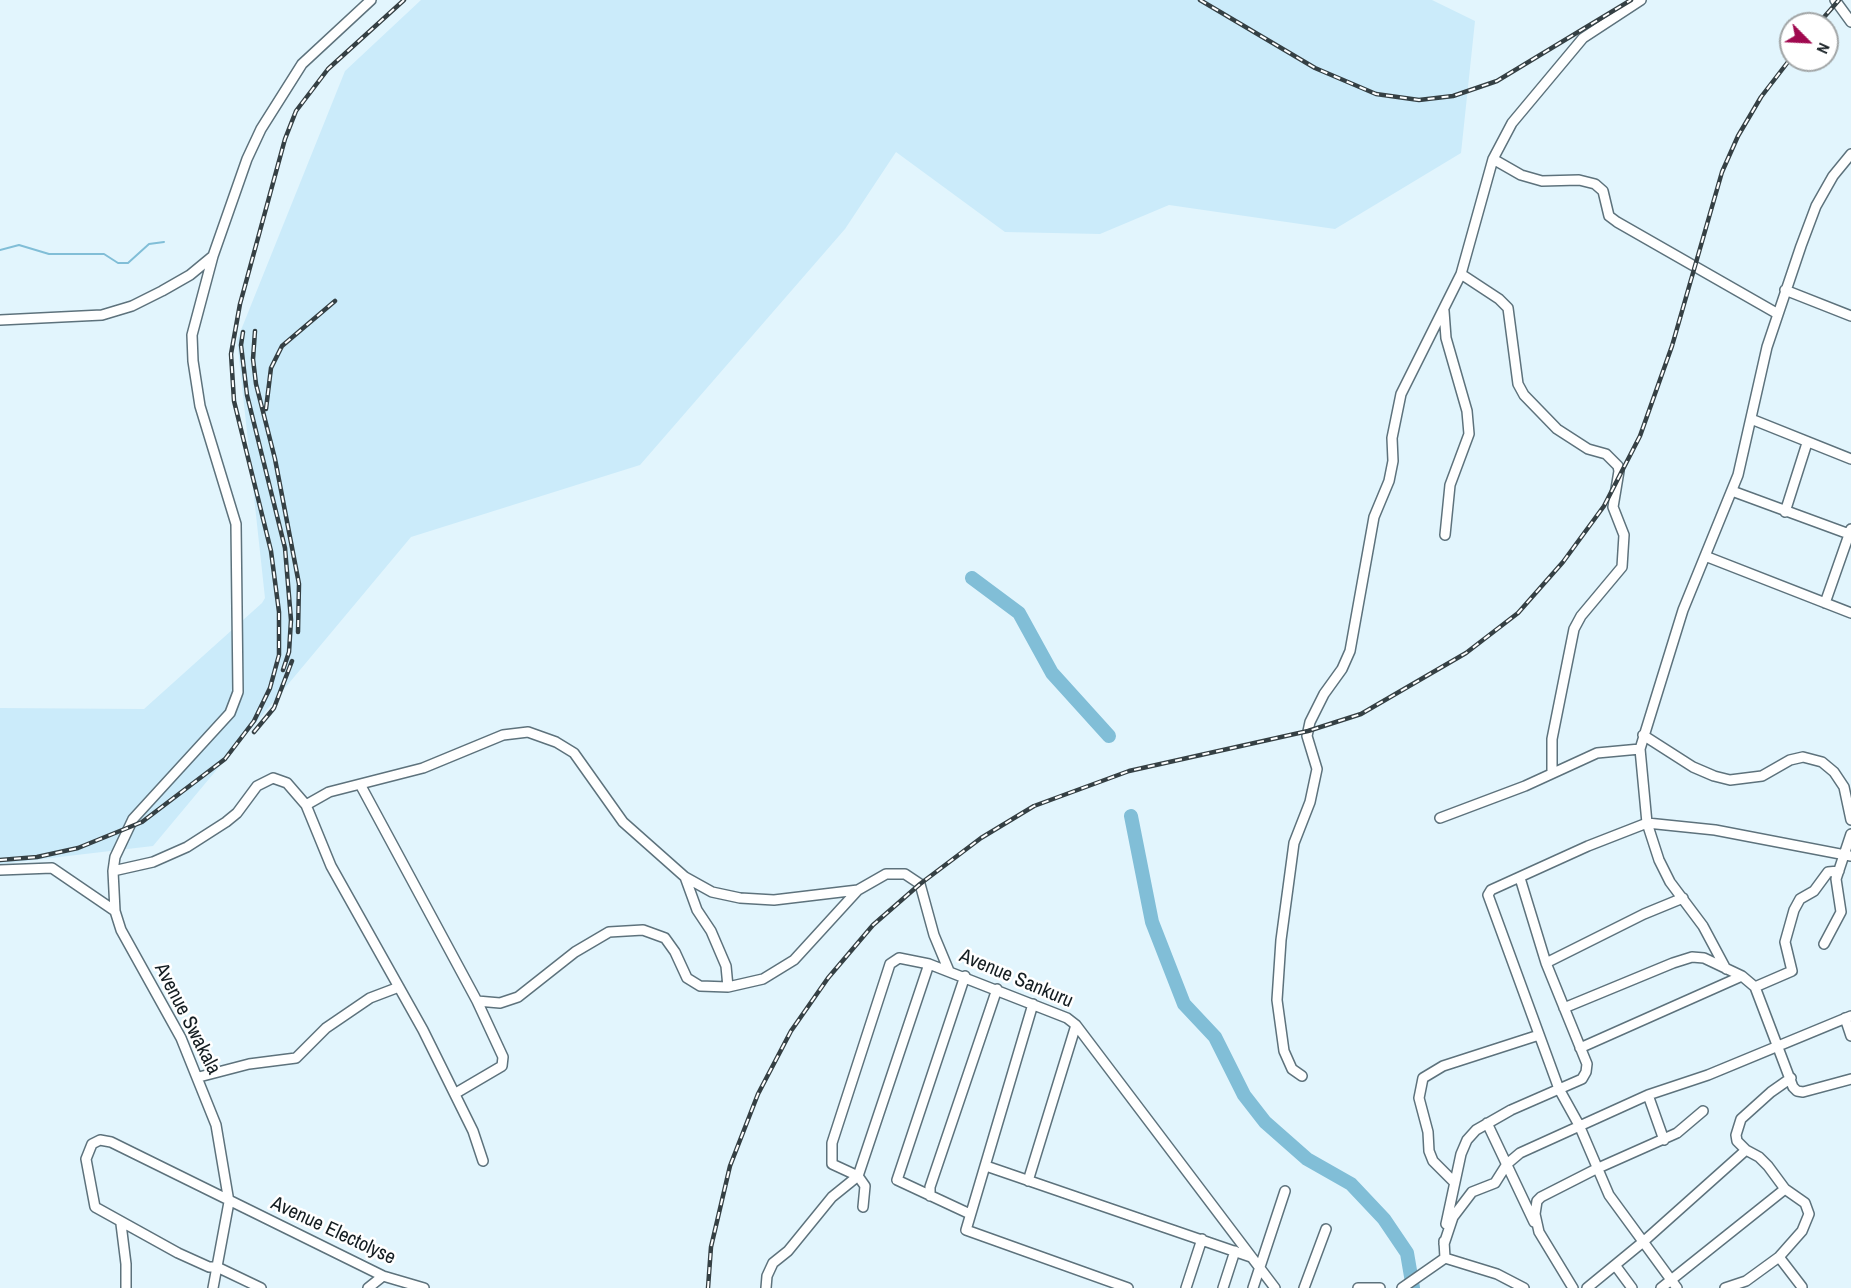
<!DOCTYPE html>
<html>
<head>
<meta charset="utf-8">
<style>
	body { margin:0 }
	#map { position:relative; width:1851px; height:1288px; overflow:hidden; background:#e2f5fd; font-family:"Archivo Narrow",sans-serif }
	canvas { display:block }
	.north { position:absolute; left:1779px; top:12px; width:60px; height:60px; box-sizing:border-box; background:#fff; border:2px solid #a1a5a6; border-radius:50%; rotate:114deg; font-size:16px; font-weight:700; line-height:24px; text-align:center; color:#141d21 }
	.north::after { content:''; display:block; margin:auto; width:21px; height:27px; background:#a0094f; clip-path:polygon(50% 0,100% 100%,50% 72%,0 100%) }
</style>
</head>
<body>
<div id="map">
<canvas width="1851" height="1288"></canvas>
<div class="north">N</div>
</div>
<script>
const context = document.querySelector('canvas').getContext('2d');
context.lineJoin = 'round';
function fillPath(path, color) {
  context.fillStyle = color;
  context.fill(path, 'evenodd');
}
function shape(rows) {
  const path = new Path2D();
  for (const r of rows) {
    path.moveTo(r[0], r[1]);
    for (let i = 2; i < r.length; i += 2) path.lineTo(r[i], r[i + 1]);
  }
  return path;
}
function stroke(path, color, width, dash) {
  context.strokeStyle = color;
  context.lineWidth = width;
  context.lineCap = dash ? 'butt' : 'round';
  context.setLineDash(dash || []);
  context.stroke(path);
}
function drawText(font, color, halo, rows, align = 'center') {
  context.font = font + ' "Archivo Narrow",sans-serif';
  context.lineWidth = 5;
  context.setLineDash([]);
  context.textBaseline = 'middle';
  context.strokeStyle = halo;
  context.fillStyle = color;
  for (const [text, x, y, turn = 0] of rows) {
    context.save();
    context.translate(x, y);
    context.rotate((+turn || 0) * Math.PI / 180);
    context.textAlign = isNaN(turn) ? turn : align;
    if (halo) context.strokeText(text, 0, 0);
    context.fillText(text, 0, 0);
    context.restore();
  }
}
const built = shape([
	[421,0,1432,0,1475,21,1461,153,1335,229,1169,205,1100,234,1005,232,896,152,845,229,640,465,411,537,153,846,0,864,0,708,144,709,262,603,265,598,237,340,345,71]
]);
const stream = shape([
	[0,250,19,245,49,254,104,254,118,263,128,263,149,244,164,242]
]);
const river = shape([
	[972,578,1019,613,1052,673,1109,736],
	[1131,816,1152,922,1184,1004,1215,1037,1244,1095,1265,1122,1307,1159,1351,1184,1384,1219,1407,1253,1413,1288]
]);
const minor = shape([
	[1835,0,1851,22],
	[1493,159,1521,175,1542,181,1579,180,1595,184,1603,191,1609,216,1617,222,1778,314],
	[1461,274,1499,299,1508,308,1518,384,1524,395,1557,429,1588,449,1606,454,1618,466,1619,471,1613,507,1624,535,1622,567,1581,616,1574,629,1552,739,1552,773],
	[1785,290,1851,316],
	[1444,311,1446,338,1467,411,1469,434,1450,485,1445,535],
	[0,320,102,315,132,306,162,291,190,275,213,256],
	[1751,419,1851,459],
	[1732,491,1849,534],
	[1785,512,1807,443],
	[1705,556,1851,613],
	[1825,603,1851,529],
	[1643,735,1693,767,1714,776,1730,780,1762,776,1790,760,1803,757,1822,762,1834,772,1844,787,1851,820],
	[361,786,477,1001,503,1057,502,1066,456,1093],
	[306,805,329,792,423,768,503,735,528,732,556,742,574,753,623,822,685,877,712,892,740,898,774,900,858,890],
	[1440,818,1525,786,1597,753,1640,749],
	[0,870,52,868,115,911],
	[113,871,153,862,187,847,226,822,237,813,257,786,273,778,287,783,306,805,331,866,423,1030,473,1131,483,1161],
	[685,877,697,910,711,931,726,966,728,987],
	[1824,944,1841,912,1836,879,1851,834],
	[1546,963,1644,914,1683,898],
	[1726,969,1703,926,1670,882,1659,860,1647,823,1640,749,1683,610,1738,475,1767,347,1801,246,1816,206,1833,176,1851,154],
	[965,976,897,1180,970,1214],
	[1755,987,1792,971,1785,942,1794,910,1800,899,1814,891,1828,872,1839,871],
	[477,1001,500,1003,518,997,575,952,609,932,643,930,665,938,675,952,687,978,700,986,728,987,763,979,794,960,858,890,886,874,905,874,920,884,934,935,949,971],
	[1033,1004,966,1230,1128,1288],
	[1564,1008,1673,963,1692,957,1704,958,1742,976,1755,987,1793,1087,1797,1091,1803,1092,1851,1079],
	[1845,1018,1851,1036],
	[1580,1048,1742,976],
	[1302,1076,1292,1069,1284,1051,1277,1000,1281,940,1294,843,1310,802,1317,769,1307,736,1310,722,1324,694,1342,669,1350,651,1374,517,1389,481,1393,461,1392,438,1401,394,1461,274,1493,159,1512,123,1583,38,1641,0],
	[199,1077,249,1064,296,1058,326,1028,370,998,399,987],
	[1648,1095,1664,1140],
	[1487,1123,1534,1222],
	[986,1166,1251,1257],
	[1028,1181,1076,1025],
	[1454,1182,1433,1161,1429,1151,1428,1132,1419,1098,1423,1078,1443,1066,1539,1035],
	[930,1196,930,1187,997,989],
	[863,1207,865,1186,858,1176,832,1164,832,1143,890,964,899,958,929,964,1067,1018,1076,1025,1275,1288],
	[121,1224,126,1264,126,1288],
	[1446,1224,1461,1154,1467,1140,1476,1130,1511,1110,1582,1079,1586,1072,1587,1064,1546,963,1520,878],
	[1444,1241,1445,1258],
	[1444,1244,1453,1217,1472,1192,1495,1183,1507,1164,1520,1153,1648,1095,1708,1075,1851,1016],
	[1779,1257,1802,1287],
	[1615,1265,1632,1288],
	[213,1288,229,1202,216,1125,181,1038,121,930,115,911,113,871,115,857,133,819,230,713,238,692,236,524,200,406,193,361,192,335,213,256,247,159,261,129,302,64,371,0],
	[261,1288,217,1267,209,1267,178,1253,95,1207,86,1159,92,1144,100,1140,111,1142,383,1276,424,1288],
	[368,1288,383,1276],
	[766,1288,767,1276,773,1263,788,1251,832,1197,858,1176,929,964],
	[1186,1288,1202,1239],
	[1223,1288,1235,1251],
	[1253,1288,1285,1191],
	[1304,1288,1326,1229],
	[1358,1288,1380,1288],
	[1402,1288,1445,1258,1497,1274,1524,1288],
	[1573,1288,1539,1232,1535,1214,1537,1201,1541,1197,1596,1169,1677,1133,1703,1111],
	[1587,1288,1643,1242,1746,1150,1737,1141,1736,1135,1741,1119,1771,1092,1791,1078],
	[1661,1288,1785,1189],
	[1677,1288,1609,1195,1579,1125,1559,1089,1488,895,1491,890,1588,846,1647,823,1715,830,1851,856],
	[1725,1288,1746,1281,1779,1257,1802,1231,1809,1214,1805,1203,1785,1189,1768,1166,1759,1157,1746,1150]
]);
const rail = shape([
	[1200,0,1315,68,1376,94,1419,100,1453,96,1497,81,1631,0],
	[1818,24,1839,0],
	[255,331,253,359,256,384,275,459,299,584,298,632],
	[243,332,241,345,247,395,285,548,291,620,289,652,283,670],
	[266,409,271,368,282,346,335,301],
	[254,732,274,708,292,661],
	[0,860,37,857,78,848,142,822,225,759,254,721,270,688,279,655,279,612,271,551,234,401,231,354,240,304,285,139,296,111,328,69,404,0],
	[708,1288,711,1247,730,1166,758,1094,791,1031,828,978,873,925,920,884,981,838,1034,806,1129,771,1308,731,1361,714,1466,653,1518,613,1563,562,1604,506,1640,436,1672,346,1722,172,1738,136,1761,97,1791,58]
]);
const streetNames = [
	["Avenue Sankuru",1016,979,23],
	["Avenue Swakala",187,1019,63],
	["Avenue Electolyse",333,1231,25]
];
fillPath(built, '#cbebfa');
stroke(stream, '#81bed7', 2);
stroke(river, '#81bed7', 14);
stroke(minor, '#5d727c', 12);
stroke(minor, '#fff', 9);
stroke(rail, '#354044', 4.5);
stroke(rail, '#fff', 2, [7]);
drawText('20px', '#141d21', '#fff', streetNames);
</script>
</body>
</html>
